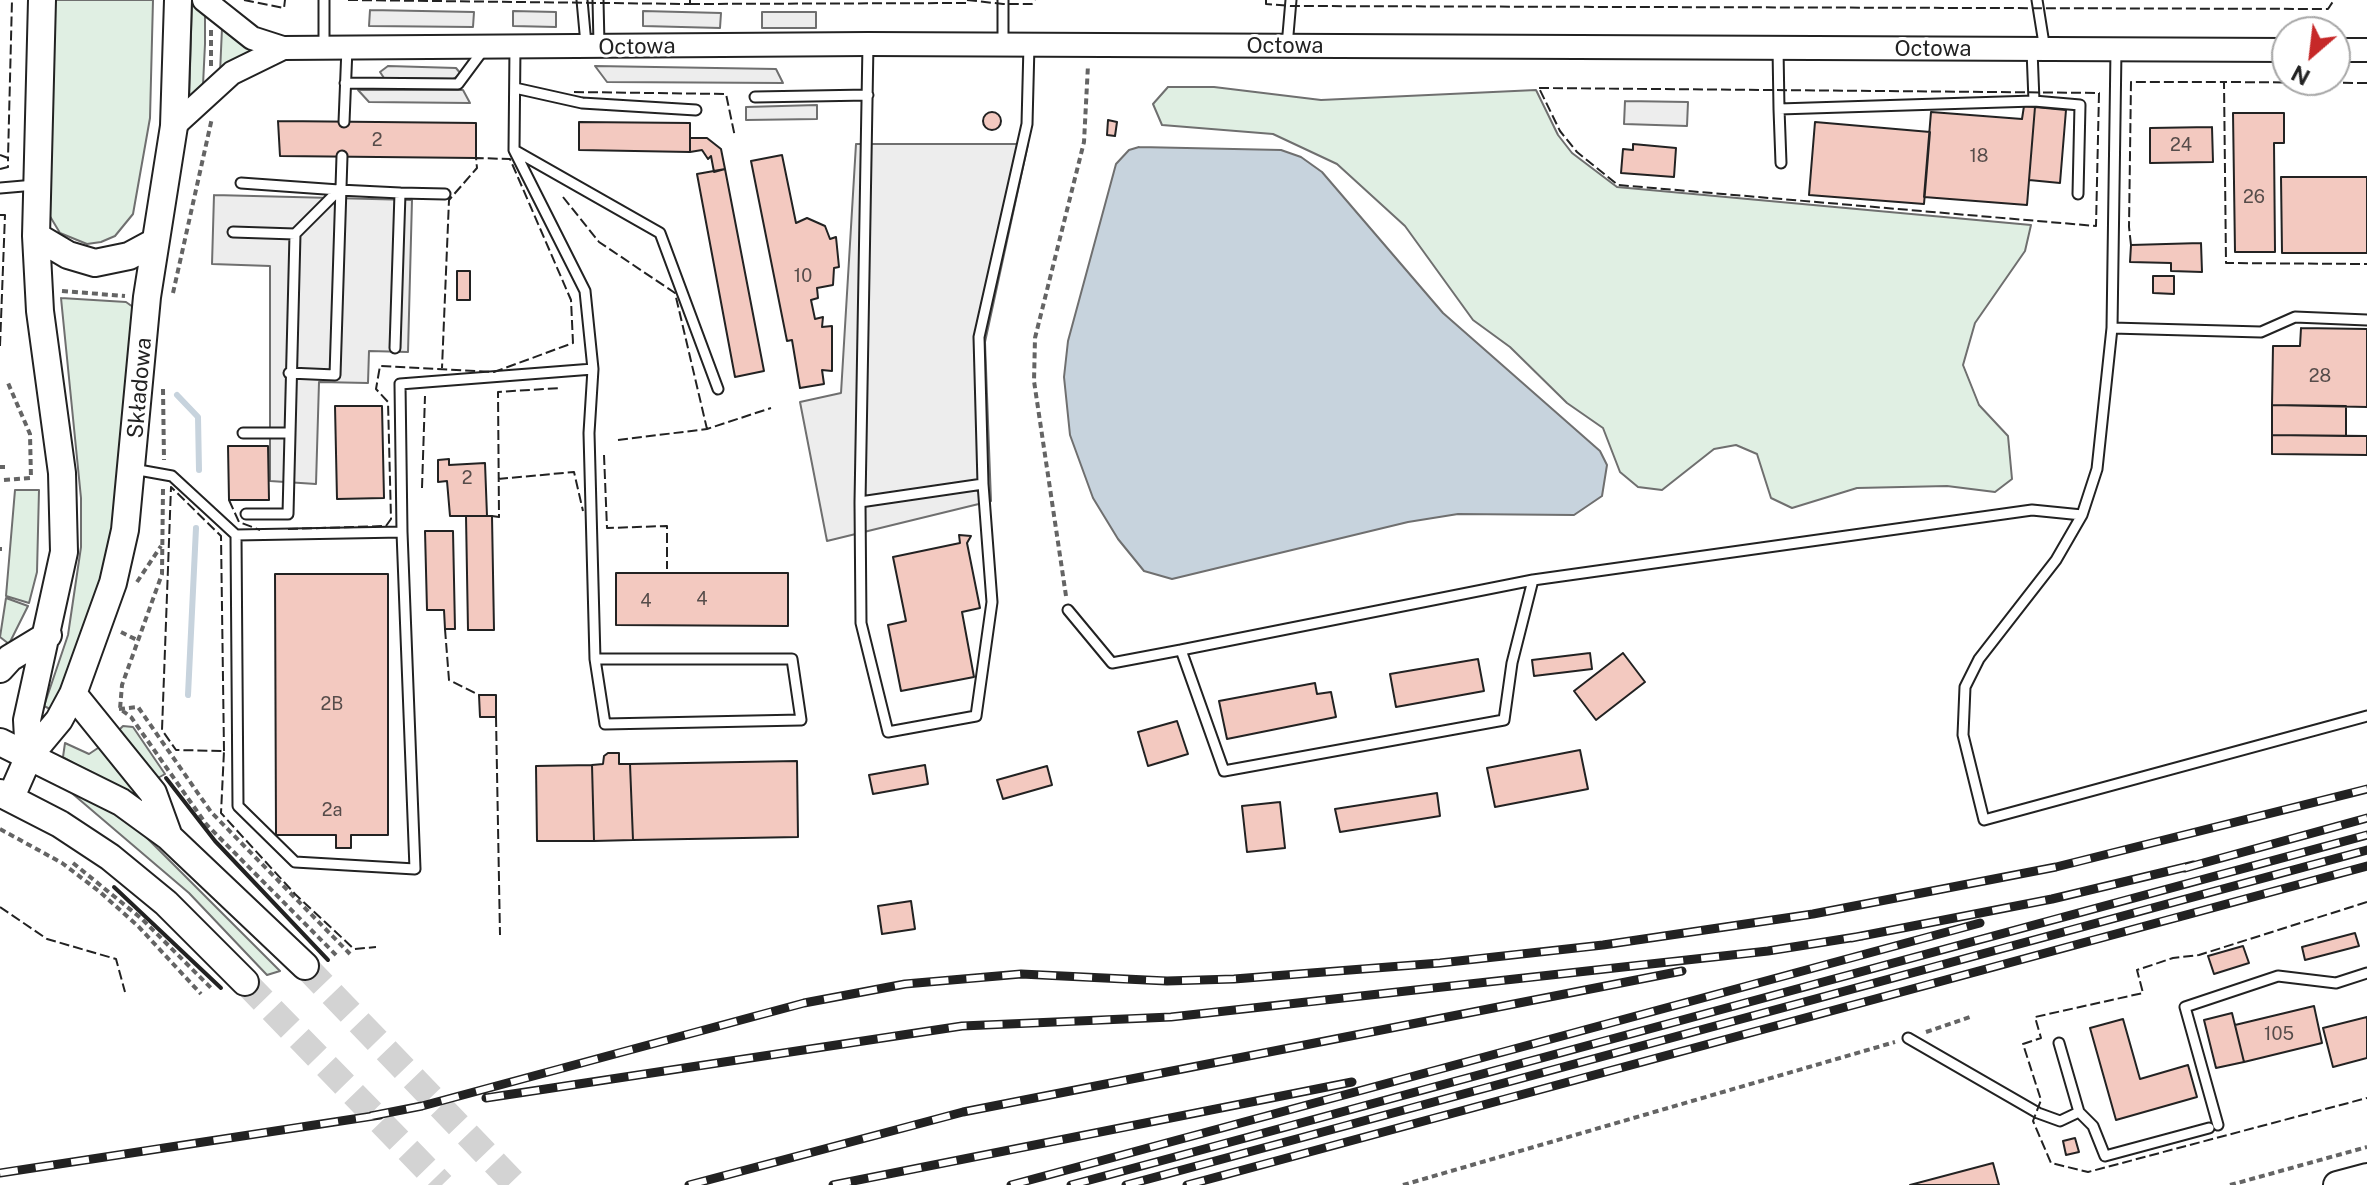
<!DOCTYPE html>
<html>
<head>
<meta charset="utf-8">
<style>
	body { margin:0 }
	#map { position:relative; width:2367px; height:1185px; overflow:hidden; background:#fff; font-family:"Public Sans",sans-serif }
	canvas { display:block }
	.north { position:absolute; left:2271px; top:16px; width:80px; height:80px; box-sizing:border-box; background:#fff; border:2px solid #a7a7a7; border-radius:50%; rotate:208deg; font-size:22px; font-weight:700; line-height:32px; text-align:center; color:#222 }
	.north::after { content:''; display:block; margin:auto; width:28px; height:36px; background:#c62828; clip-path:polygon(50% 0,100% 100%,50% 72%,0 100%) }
</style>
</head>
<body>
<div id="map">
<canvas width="2367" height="1185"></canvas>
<div class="north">N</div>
</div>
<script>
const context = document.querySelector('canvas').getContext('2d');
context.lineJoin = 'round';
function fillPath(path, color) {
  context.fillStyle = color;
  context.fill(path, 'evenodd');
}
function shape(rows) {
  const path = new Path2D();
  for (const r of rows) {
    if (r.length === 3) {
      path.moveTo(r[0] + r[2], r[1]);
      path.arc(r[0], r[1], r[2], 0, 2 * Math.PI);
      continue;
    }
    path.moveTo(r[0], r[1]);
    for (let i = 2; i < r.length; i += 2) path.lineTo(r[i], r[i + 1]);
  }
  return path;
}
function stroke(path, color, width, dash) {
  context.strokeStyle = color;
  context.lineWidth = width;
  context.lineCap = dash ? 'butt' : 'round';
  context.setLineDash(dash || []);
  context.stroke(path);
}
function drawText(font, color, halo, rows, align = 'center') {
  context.font = font + ' "Public Sans",sans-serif';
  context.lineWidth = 6;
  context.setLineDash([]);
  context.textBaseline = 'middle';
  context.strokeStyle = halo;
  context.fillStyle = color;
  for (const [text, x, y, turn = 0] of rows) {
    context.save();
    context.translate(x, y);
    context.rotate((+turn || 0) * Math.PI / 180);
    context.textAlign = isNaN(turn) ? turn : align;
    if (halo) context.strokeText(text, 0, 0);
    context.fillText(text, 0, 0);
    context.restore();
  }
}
const green = shape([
	[55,0,153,0,150,118,133,214,115,236,101,242,87,244,60,233,45,208,55,0],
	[192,0,205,13,205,44,203,85,189,102,192,0],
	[222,28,275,48,220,73,222,28],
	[1168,87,1214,87,1321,100,1536,90,1558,135,1572,153,1617,187,2031,225,2025,251,1975,323,1963,365,1979,405,2008,436,2012,479,1995,492,1947,486,1857,488,1792,508,1771,498,1757,454,1736,445,1714,449,1662,490,1638,487,1620,472,1603,428,1567,403,1510,347,1473,320,1405,226,1337,164,1273,134,1162,125,1153,104,1168,87],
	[61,298,126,302,133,307,116,506,109,553,101,584,54,711,44,706,68,635,81,547,81,498,61,298],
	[15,490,39,490,37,572,29,603,6,596,15,490],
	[6,598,28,606,9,644,0,637,6,598],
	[123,726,133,727,165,774,158,778,119,730,123,726],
	[65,743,89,754,101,746,147,805,63,757,65,743],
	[67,789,90,797,143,834,280,971,267,975,189,893,67,789]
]);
const parking = shape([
	[370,10,474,12,473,27,369,26,370,10],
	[513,11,556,12,556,27,513,26,513,11],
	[643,11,721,13,720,28,643,26,643,11],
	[762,12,816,12,816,28,762,28,762,12],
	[388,66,456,68,461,74,453,79,384,78,380,72,388,66],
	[595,66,776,69,783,83,607,82,595,66],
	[358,90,463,90,470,103,369,102,358,90],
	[1625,101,1688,102,1687,126,1624,124,1625,101],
	[817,105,817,119,746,120,746,107,817,105],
	[856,144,1028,144,985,342,991,501,827,541,800,402,841,393,856,144],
	[214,195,412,200,408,352,369,351,368,383,319,382,316,484,270,481,270,266,212,264,214,195]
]);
const water = shape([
	[1139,147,1281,150,1301,157,1322,172,1443,313,1600,451,1607,465,1602,496,1574,515,1458,514,1408,522,1172,579,1144,571,1118,539,1093,498,1070,435,1064,377,1068,341,1116,164,1129,150,1139,147]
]);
const stream = shape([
	[177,395,198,417,199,470],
	[188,695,196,528]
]);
const building = shape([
	[2024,106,2035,107,2027,205,1924,197,1931,112,2022,119,2024,106],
	[2035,107,2066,110,2060,183,2029,180,2035,107],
	[992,121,9],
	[2233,113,2284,113,2284,143,2274,143,2275,252,2235,252,2233,113],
	[1108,120,1117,122,1115,136,1107,135,1108,120],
	[278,121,476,123,476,158,280,156,278,121],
	[579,122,690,123,690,152,579,150,579,122],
	[1815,122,1930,132,1924,204,1809,195,1815,122],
	[2212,127,2213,162,2150,163,2150,128,2212,127],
	[690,138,707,138,721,149,725,169,714,172,711,156,708,159,702,150,690,152,690,138],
	[1633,144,1676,148,1674,177,1621,173,1623,149,1633,150,1633,144],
	[782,155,796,223,807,218,825,226,830,239,836,237,839,267,834,268,833,285,817,288,818,298,811,300,815,319,823,317,822,327,832,326,832,371,822,370,824,384,800,388,792,340,787,341,751,161,782,155],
	[725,169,764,371,735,377,697,174,725,169],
	[2281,177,2367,177,2367,253,2282,253,2281,177],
	[2201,243,2202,272,2171,271,2171,263,2130,262,2131,245,2201,243],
	[457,271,470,271,470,300,457,300,457,271],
	[2153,276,2174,276,2174,294,2153,293,2153,276],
	[2301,328,2367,329,2367,407,2272,405,2273,346,2300,346,2301,328],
	[2272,405,2346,406,2346,436,2272,435,2272,405],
	[335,406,382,406,384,498,337,499,335,406],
	[2272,435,2367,436,2367,455,2272,454,2272,435],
	[228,446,268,446,269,500,229,500,228,446],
	[449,459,449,465,485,463,487,516,450,516,447,481,438,482,438,460,449,459],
	[466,516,492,516,494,630,468,630,466,516],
	[425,531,453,531,455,629,445,629,444,610,427,610,425,531],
	[959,535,971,536,967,543,980,608,962,612,974,677,901,691,888,625,906,621,893,557,960,543,959,535],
	[616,573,788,573,788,626,616,625,616,573],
	[275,574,388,574,388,835,351,835,351,848,336,848,336,835,276,835,275,574],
	[1590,653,1592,669,1534,676,1532,660,1590,653],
	[1623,653,1645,682,1596,720,1574,691,1623,653],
	[1478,659,1484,691,1396,707,1390,674,1478,659],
	[1315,683,1317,694,1331,692,1336,717,1227,739,1219,701,1315,683],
	[479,695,496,695,496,717,480,717,479,695],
	[1177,721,1188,754,1148,766,1138,732,1177,721],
	[1580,750,1588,789,1495,807,1487,768,1580,750],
	[608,753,619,753,619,764,630,764,633,840,594,841,592,765,603,764,604,756,608,753],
	[797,761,798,837,633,840,630,764,797,761],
	[592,765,594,841,537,841,536,766,592,765],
	[925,765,928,784,873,794,869,775,925,765],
	[1047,766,1052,785,1003,799,997,780,1047,766],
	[1437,793,1440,816,1340,832,1335,809,1437,793],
	[1280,802,1285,848,1247,852,1242,806,1280,802],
	[911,901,915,929,882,934,878,906,911,901],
	[2355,933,2359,946,2305,960,2302,947,2355,933],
	[2243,946,2249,963,2214,974,2208,956,2243,946],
	[2314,1006,2322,1043,2244,1062,2235,1025,2314,1006],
	[2232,1013,2244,1062,2216,1068,2204,1020,2232,1013],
	[2367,1017,2367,1058,2333,1067,2323,1028,2367,1017],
	[2123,1019,2140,1079,2188,1065,2197,1097,2116,1120,2090,1028,2123,1019],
	[2075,1138,2079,1152,2066,1155,2063,1141,2075,1138],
	[1993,1163,1999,1185,1910,1185,1993,1163]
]);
const secondaryTunnel = shape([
	[305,966,516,1185],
	[245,982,442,1185]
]);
const path = shape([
	[211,66,211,30],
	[62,291,125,296],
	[173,293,212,118],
	[163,389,164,460],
	[0,467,5,467],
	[4,480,31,478,30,434,8,383],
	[163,489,162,574,122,685,120,709,131,717,206,824,338,957],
	[0,549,2,549],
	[137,582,161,546],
	[1066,596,1034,381,1035,338,1084,142,1088,65],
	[121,632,139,641],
	[119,709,138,707,211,812,350,954],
	[0,829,62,863,100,892,138,926,201,994],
	[73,863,142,919,213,990],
	[1926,1032,1973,1016],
	[1403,1185,1895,1042],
	[2230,1185,2367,1147]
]);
const service = shape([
	[582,0,586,44],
	[598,0,599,44],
	[1003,0,1003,45],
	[2037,0,2045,50],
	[868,44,860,502,983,484,979,337,1027,124,1029,45],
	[1287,46,1291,0],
	[324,47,324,0],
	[515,47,514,150,585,291,593,369,589,433,595,659],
	[1778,48,1779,109],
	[2032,50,2034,101,2080,105,2078,194],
	[345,83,458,84,484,49],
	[515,88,582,103,696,110],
	[755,97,868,95],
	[344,122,347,48],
	[514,150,660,233,718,389],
	[1781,163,1779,109,2034,101],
	[241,183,339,190],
	[0,188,35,185],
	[400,193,445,194],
	[233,232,295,234],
	[2112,328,2261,332,2295,317,2367,320],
	[289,373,335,375,342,156],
	[243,433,289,433],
	[133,469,172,476,236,535,238,806,295,862,415,869,402,532],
	[860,502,861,623,888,732,976,716,992,602,983,484],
	[246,514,288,514,295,234,339,190,400,193,395,348],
	[2082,515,2056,560,1979,659,1965,687,1963,735,1984,820,2367,716],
	[236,535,402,532,400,384,593,369],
	[1533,580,1181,650,1224,771,1504,720,1512,663,1533,580,2032,510,2082,515,2097,469,2112,328,2116,50],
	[1068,610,1112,663,1181,650],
	[595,659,792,659,801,720,605,724,595,659],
	[1908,1038,2038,1113,2060,1121,2079,1112],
	[2059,1043,2079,1112,2093,1126,2105,1156,2209,1128],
	[2218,1125,2185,1007,2278,976,2336,983,2367,973]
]);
const tertiary = shape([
	[204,0,252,38,283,48,868,44,2287,50],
	[2335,50,2367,50],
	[174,126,232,73,283,48]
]);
const secondary = shape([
	[36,236,68,255,95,263,129,256,155,242],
	[0,669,10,658,48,635],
	[73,694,153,793,169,837],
	[0,742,121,802,169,837,305,966],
	[29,756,27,720,64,552,62,473,40,311,36,236,42,0],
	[0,793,60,824,110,857,166,903,245,982],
	[11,797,29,756,59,720,73,694,113,583,125,530,147,297,174,126,178,0],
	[2337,1185,2367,1177]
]);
const rail = shape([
	[2185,868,2367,818],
	[1851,938,2052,899,2194,865],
	[486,1098,962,1026,1171,1017,1768,951,1862,936],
	[371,1116,422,1106,804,1003,905,984,1021,974,1167,981,1234,979,1440,963,1603,945,1813,914,2056,867,2367,789],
	[0,1173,380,1115],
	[689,1185,963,1112,1682,971],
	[833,1185,1352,1082],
	[1011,1185,1980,923],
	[1071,1185,2367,835],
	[1126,1185,2367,850],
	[1187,1185,2367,866]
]);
const fence = shape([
	[244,0,284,8,285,0],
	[348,0,690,4,690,0],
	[967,0,1003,4,1032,4,1035,0],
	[1266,0,1266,4,1291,6,2328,9,2334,0],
	[690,4,967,3],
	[2367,83,2224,82,2226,263,2367,264],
	[1539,88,2099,93,2096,226,1618,185,1577,152,1560,131,1539,88],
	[574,92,726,94,735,137],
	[0,155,8,158,12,0],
	[0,169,8,167,8,158],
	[563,197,599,242,675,293,707,429],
	[0,215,5,215,0,346],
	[2131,245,2129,227,2131,82,2224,82],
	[618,440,707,429,771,408],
	[604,455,607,528,667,526,667,569],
	[498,479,574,472,583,511],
	[422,488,425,396],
	[229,500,239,522,260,530],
	[492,516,499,517,498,392,561,388],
	[288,529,386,526,391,519,388,402,376,389,380,366,494,372,573,343,571,300,510,159,476,158,477,168,449,200,442,368],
	[445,629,449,680,479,695],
	[496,717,500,935],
	[224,751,221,536,171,487,162,730,176,750,224,751,221,813,295,894,354,949,376,947],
	[2367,902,2199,955,2173,958,2137,970,2143,993,2035,1017,2041,1038,2023,1044,2041,1100,2033,1121,2051,1163,2088,1172,2367,1098],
	[0,907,47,939,116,959,125,992]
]);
const wall = shape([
	[166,778,215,841,328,960],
	[114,887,221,988]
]);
const numberNames = [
	["2",377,140],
	["24",2181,145],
	["18",1979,156],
	["26",2254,197],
	["10",803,276],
	["28",2320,376],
	["2",467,478],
	["4",702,599],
	["4",646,601],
	["2B",332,704],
	["2a",332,810],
	["105",2279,1034]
];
const streetNames = [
	["Octowa",1285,46],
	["Octowa",637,47,-1],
	["Octowa",1933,49],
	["Składowa",140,388,-85]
];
fillPath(green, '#e0efe3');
stroke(green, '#6f6f6f', 2);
fillPath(parking, '#ededed');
stroke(parking, '#6f6f6f', 2);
fillPath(water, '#c7d3dd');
stroke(water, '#6f6f6f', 2);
stroke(stream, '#c7d3dd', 6);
fillPath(building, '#f3c9c0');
stroke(building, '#222', 2);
stroke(secondaryTunnel, '#d3d3d3', 26, [26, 13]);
stroke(service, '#222', 13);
stroke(tertiary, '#222', 26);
stroke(secondary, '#222', 30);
stroke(path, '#646464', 4, [6, 4]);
stroke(service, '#fff', 9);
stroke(tertiary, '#fff', 22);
stroke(secondary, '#fff', 26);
stroke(rail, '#222', 9);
stroke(rail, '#fff', 6, [18]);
stroke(fence, '#222', 2, [10, 4]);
stroke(wall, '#222', 4);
drawText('18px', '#564c4a', null, numberNames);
drawText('22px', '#222', '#fff', streetNames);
</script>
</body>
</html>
